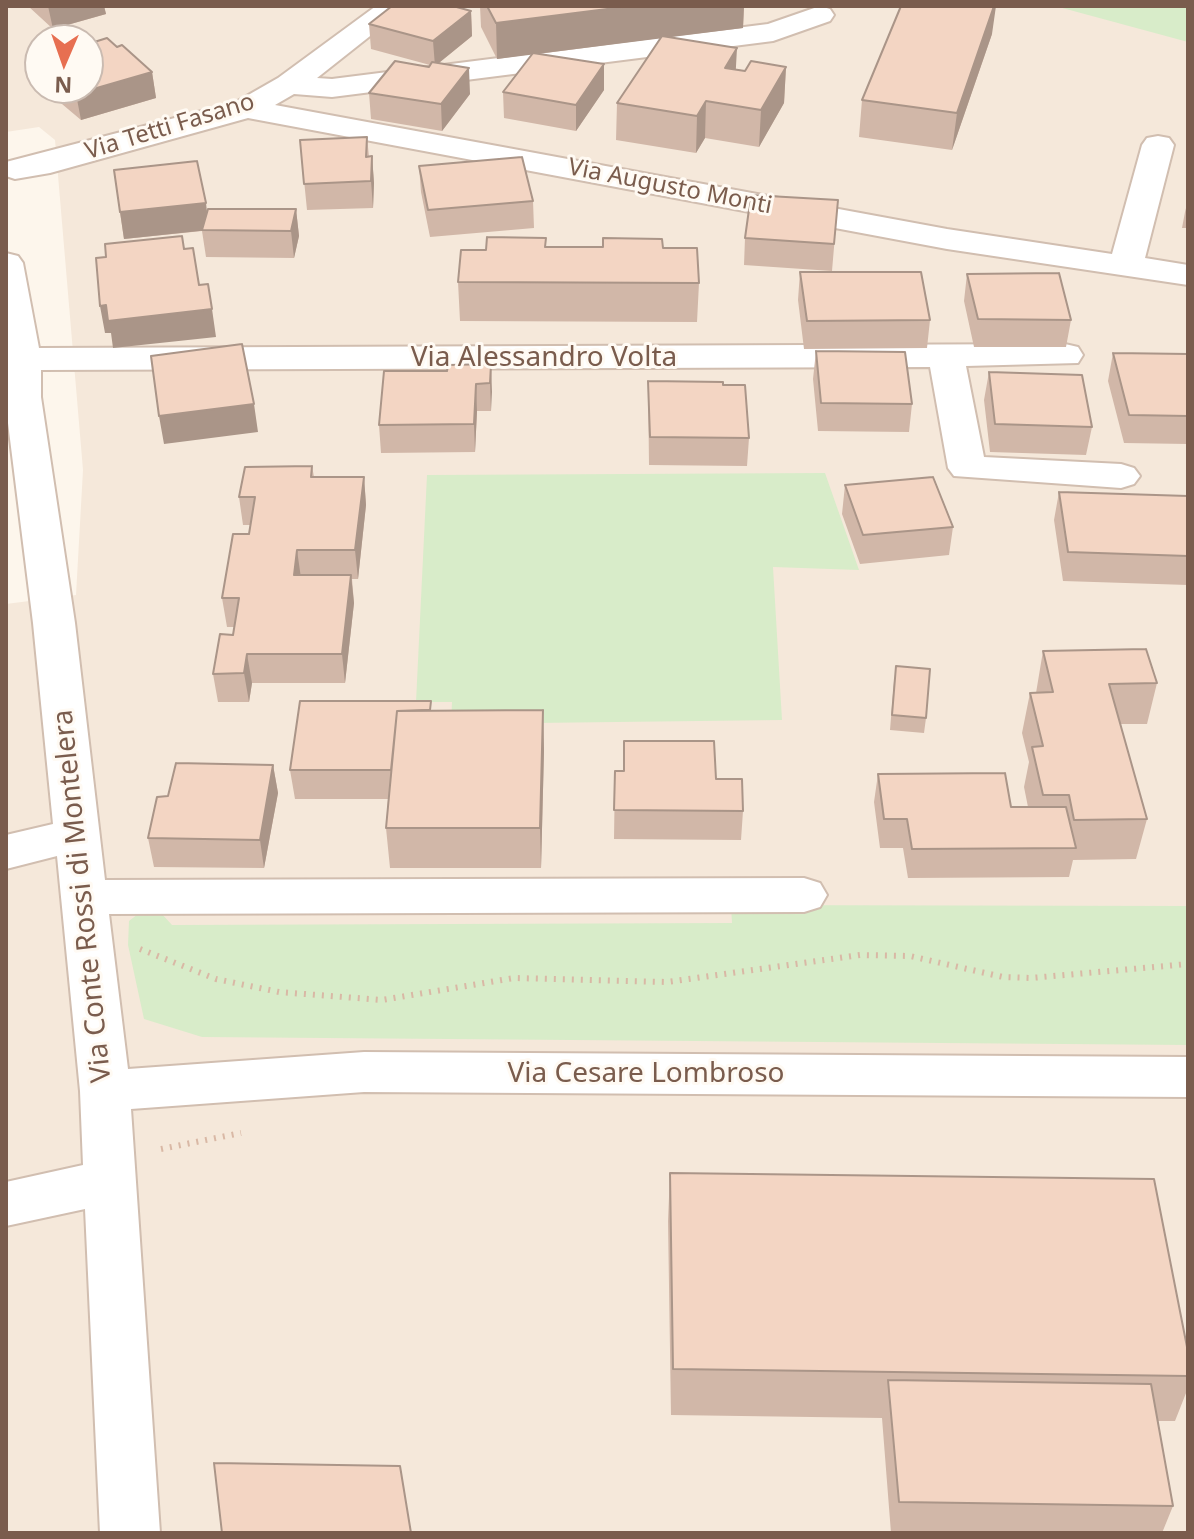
<!DOCTYPE html>
<html>
<head>
<meta charset="utf-8">
<style>
	body { margin:0 }
	#map { position:relative; width:1194px; height:1539px; overflow:hidden; background:#fdf6ec; font-family:"Noto Sans",sans-serif }
	canvas { display:block }
	.frame { position:absolute; inset:0; border:8px solid #7a5c4d; pointer-events:none }
	.north { position:absolute; left:24px; top:24px; width:80px; height:80px; box-sizing:border-box; background:#fffaf3; border:2px solid #cabbb1; border-radius:50%; rotate:182deg; font-size:22px; font-weight:700; line-height:32px; text-align:center; color:#7a5c4d }
	.north::after { content:''; display:block; margin:auto; width:28px; height:36px; background:#e76f51; clip-path:polygon(50% 0,100% 100%,50% 72%,0 100%) }
</style>
</head>
<body>
<div id="map">
<canvas width="1194" height="1539"></canvas>
<div class="frame"></div>
<div class="north">N</div>
</div>
<script>
const context = document.querySelector('canvas').getContext('2d');
context.lineJoin = 'round';
function fillPath(path, color) {
  context.fillStyle = color;
  context.fill(path, 'evenodd');
}
function shape(rows) {
  const path = new Path2D();
  for (const r of rows) {
    path.moveTo(r[0], r[1]);
    for (let i = 2; i < r.length; i += 2) path.lineTo(r[i], r[i + 1]);
  }
  return path;
}
function stroke(path, color, width, dash) {
  context.strokeStyle = color;
  context.lineWidth = width;
  context.lineCap = dash ? 'butt' : 'round';
  context.setLineDash(dash || []);
  context.stroke(path);
}
function drawText(font, color, halo, rows, align = 'center') {
  context.font = font + ' "Noto Sans",sans-serif';
  context.lineWidth = 6;
  context.setLineDash([]);
  context.textBaseline = 'middle';
  context.strokeStyle = halo;
  context.fillStyle = color;
  for (const [text, x, y, turn = 0] of rows) {
    context.save();
    context.translate(x, y);
    context.rotate((+turn || 0) * Math.PI / 180);
    context.textAlign = isNaN(turn) ? turn : align;
    if (halo) context.strokeText(text, 0, 0);
    context.fillText(text, 0, 0);
    context.restore();
  }
}
const residential = shape([
	[6,6,1188,6,1188,1533,6,1533,6,604,76,595,83,470,55,140,39,127,6,132],
	[40,40,88,40,88,88,40,88]
]);
const green = shape([
	[1055,6,1188,6,1188,42],
	[825,473,859,570,773,567,782,720,451,724,452,702,416,702,427,475],
	[731,905,1188,906,1188,1045,202,1037,144,1019,128,945,129,921,142,911,160,912,172,925,732,923]
]);
const path = shape([
	[140,949,216,979,279,992,382,1000,514,978,667,982,860,955,910,956,1003,977,1031,978,1188,964],
	[161,1149,241,1133]
]);
const minor = shape([
	[376,6,408,6,317,78,332,79,768,24,820,6,830,9,834,15,830,21,773,41,332,97,294,94,275,105,947,229,1112,254,1142,145,1147,138,1158,136,1169,138,1174,145,1145,258,1188,265,1188,285,947,249,248,118,50,173,15,179,6,176,6,162,236,102,278,78,376,6],
	[6,253,18,256,23,263,39,348,1065,344,1078,347,1083,355,1078,363,966,366,984,457,1121,464,1134,468,1140,476,1134,484,1121,488,954,476,948,468,930,367,41,370,41,397,75,623,105,880,804,878,820,883,827,895,820,907,804,912,109,914,128,1069,364,1052,1188,1057,1188,1097,364,1092,131,1109,160,1533,100,1533,85,1209,6,1226,6,1182,83,1165,80,1091,57,856,6,869,6,835,53,824,33,623,6,407,6,253]
]);
const wall = shape([
	[28,6,104,6,106,14,53,29],
	[480,6,744,6,743,28,669,37,736,69,745,71,786,67,784,103,759,147,705,138,696,153,616,140,617,103,660,38,538,54,604,64,604,90,576,131,504,118,503,92,532,54,497,59,481,27],
	[471,11,472,36,439,63,470,94,442,131,371,119,369,93,430,65,371,49,369,24],
	[992,34,952,150,859,137,862,100],
	[117,47,152,72,156,98,81,120,43,88,88,88],
	[40,57,40,86,34,59],
	[367,137,369,157,372,156,374,183,373,208,307,210,300,140],
	[419,166,533,201,534,228,430,237,421,192],
	[838,200,832,271,744,265,745,238],
	[1188,200,1188,228,1182,228,1185,212],
	[296,209,299,236,294,258,206,257,202,231,124,239,120,212],
	[546,247,663,248,699,283,697,322,460,321,458,282,486,250],
	[800,272,930,320,927,348,804,349,798,300],
	[967,274,1071,320,1066,347,974,347,964,301],
	[816,351,912,404,909,432,818,431,813,379],
	[1113,353,1188,354,1188,444,1124,443,1108,381],
	[491,364,491,411,477,411,475,452,381,453,379,425,447,371],
	[989,372,1092,427,1086,455,990,452,984,400],
	[648,381,723,385,749,438,747,466,649,465],
	[312,466,314,477,364,477,366,505,358,579,352,579,354,603,345,683,252,683,249,702,218,702,213,674,233,635,234,627,227,627,222,598,249,534,250,525,243,525,239,497],
	[845,485,953,527,949,555,860,564,842,514],
	[1059,492,1188,496,1188,585,1063,581,1054,520],
	[1043,651,1157,683,1147,724,1120,724,1147,819,1136,859,1073,860,1069,877,908,878,903,848,880,848,874,802,878,774,1011,807,1028,807,1024,787,1029,762,1022,733,1030,693,1036,693],
	[894,681,926,718,924,733,890,730],
	[432,710,543,710,544,751,541,868,390,868,386,828,388,799,295,799,290,770],
	[273,765,278,793,264,868,154,867,148,838],
	[615,771,716,779,743,811,741,840,614,839],
	[670,1173,1188,1352,1188,1388,1175,1421,1158,1421,1173,1506,1162,1533,891,1533,882,1418,671,1415,668,1221]
]);
const shadedWall = shape([
	[48,6,104,6,106,14,53,29],
	[631,6,744,6,743,28,497,59,496,23],
	[994,6,996,6,992,34,952,150,957,113],
	[471,11,472,36,435,66,433,41],
	[737,48,735,84,723,104,725,68],
	[604,64,604,90,576,131,576,105],
	[786,67,784,103,759,147,761,110],
	[469,68,470,94,442,131,441,104],
	[152,72,156,98,81,120,76,94],
	[706,101,705,138,696,153,697,116],
	[372,156,374,183,373,208,371,181],
	[206,203,209,230,124,239,120,212],
	[296,209,299,236,294,258,291,231],
	[106,305,212,309,216,337,113,348,111,333,105,333,100,306],
	[491,364,492,392,491,411,490,383],
	[476,384,477,411,475,452,474,424],
	[254,404,258,432,164,444,159,416],
	[364,477,366,505,358,579,355,550],
	[297,550,301,578,294,575],
	[351,575,354,603,345,683,342,654],
	[247,654,252,683,249,702,244,673],
	[543,710,544,751,541,868,540,828],
	[273,765,278,793,264,868,260,840]
]);
const building = shape([
	[392,6,453,6,471,11,433,41,369,24,392,6],
	[487,6,631,6,496,23,487,6],
	[901,6,994,6,957,113,862,100,901,6],
	[662,36,737,48,725,68,745,71,751,61,786,67,761,110,706,101,697,116,617,103,662,36],
	[107,38,117,47,122,45,152,72,76,94,69,88,88,88,88,44,107,38],
	[533,53,604,64,576,105,503,92,533,53],
	[40,57,40,64,34,59,40,57],
	[395,61,429,67,432,62,469,68,441,104,369,93,395,61],
	[367,137,366,157,372,156,371,181,304,184,300,140,367,137],
	[522,157,533,201,428,210,419,166,522,157],
	[197,161,206,203,120,212,114,170,197,161],
	[751,195,838,200,834,244,745,238,751,195],
	[208,209,296,209,291,231,202,230,208,209],
	[182,236,184,249,193,248,199,285,208,284,212,309,108,321,106,305,100,306,96,258,106,257,105,244,182,236],
	[487,237,546,238,545,247,603,247,603,238,662,239,663,248,697,248,699,283,458,282,461,250,486,250,487,237],
	[800,272,921,272,930,320,807,321,800,272],
	[1059,273,1071,320,978,319,967,274,1059,273],
	[242,344,254,404,159,416,151,356,242,344],
	[816,351,905,352,912,404,821,403,816,351],
	[1113,353,1188,354,1188,416,1129,415,1113,353],
	[491,364,490,383,476,384,474,424,379,425,384,371,447,371,448,365,491,364],
	[989,372,1082,375,1092,427,995,424,989,372],
	[648,381,723,382,723,385,745,385,749,438,650,437,648,381],
	[312,466,311,477,364,477,355,550,297,550,294,575,351,575,342,654,247,654,244,673,213,674,220,634,233,635,239,598,222,598,233,534,249,534,255,497,239,497,245,467,312,466],
	[933,477,953,527,863,535,845,485,933,477],
	[1059,492,1188,496,1188,556,1068,552,1059,492],
	[1146,649,1157,683,1109,684,1147,819,1074,820,1069,795,1043,795,1032,747,1043,746,1030,693,1053,692,1043,651,1146,649],
	[896,666,930,669,926,718,892,715,896,666],
	[300,701,431,701,430,710,397,711,391,770,290,770,300,701],
	[543,710,540,828,386,828,397,711,543,710],
	[624,741,714,741,716,779,742,779,743,811,614,810,615,771,624,771,624,741],
	[176,763,273,765,260,840,148,838,157,797,168,796,176,763],
	[1005,773,1011,807,1066,807,1076,848,912,849,907,819,884,819,878,774,1005,773],
	[670,1173,1154,1179,1188,1352,1188,1376,673,1369,670,1173],
	[888,1380,1151,1384,1173,1506,899,1502,888,1380],
	[214,1463,400,1466,411,1533,222,1533,214,1463]
]);
const farStreetnames = [
	["Via Tetti Fasano",170,127,-17],
	["Via Augusto Monti",670,187,11]
];
const streetNames = [
	["Via Alessandro Volta",544,358],
	["Via Conte Rossi di Montelera",83,896,-96],
	["Via Cesare Lombroso",646,1074]
];
fillPath(residential, '#f5e8da');
fillPath(green, '#d8ecc9');
stroke(minor, '#d1beb0', 4);
stroke(path, '#d9b8a5', 6, [2, 7]);
fillPath(minor, '#fff');
fillPath(wall, '#d1b7a8');
fillPath(shadedWall, '#aa9588');
fillPath(building, '#f3d5c3');
stroke(building, '#aa9588', 2);
drawText('24px', '#7a5c4d', '#fffaf3', farStreetnames);
drawText('28px', '#7a5c4d', '#fffaf3', streetNames);
</script>
</body>
</html>
